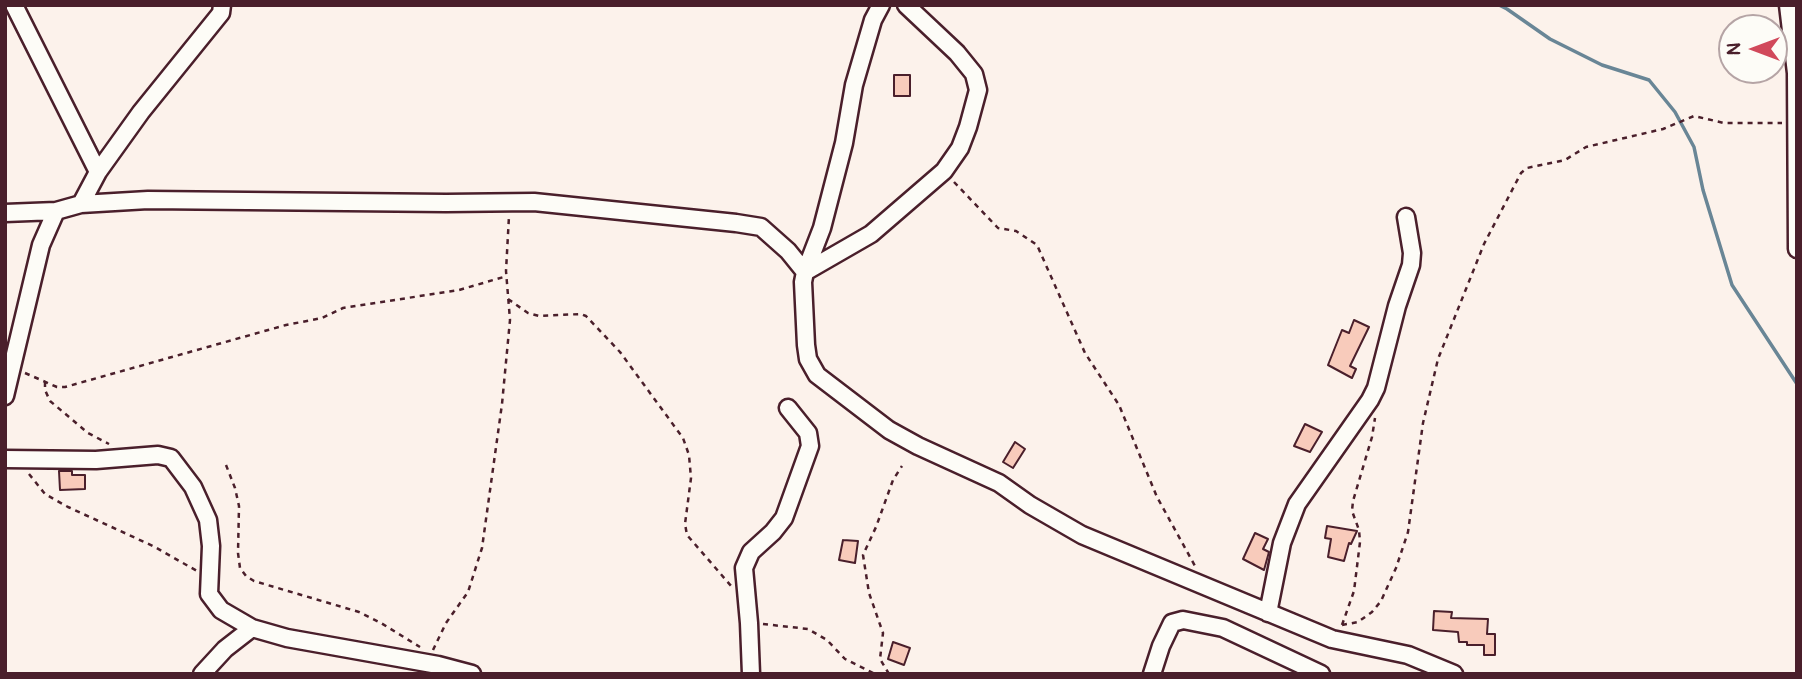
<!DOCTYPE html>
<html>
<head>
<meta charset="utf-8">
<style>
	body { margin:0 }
	#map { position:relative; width:1802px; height:679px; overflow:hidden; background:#fcf2eb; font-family:Pangolin,sans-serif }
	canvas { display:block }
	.frame { position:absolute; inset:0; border:7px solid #4a1f2b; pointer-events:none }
	.north { position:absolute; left:1718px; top:14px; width:70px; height:70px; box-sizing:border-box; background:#fdfcf7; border:2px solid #b5a4a5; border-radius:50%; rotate:270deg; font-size:19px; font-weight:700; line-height:28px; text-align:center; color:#4a1f2b }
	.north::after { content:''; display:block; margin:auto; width:24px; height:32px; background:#d1495b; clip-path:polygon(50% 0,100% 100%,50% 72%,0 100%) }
</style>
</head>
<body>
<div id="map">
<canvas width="1802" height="679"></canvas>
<div class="frame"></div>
<div class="north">N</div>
</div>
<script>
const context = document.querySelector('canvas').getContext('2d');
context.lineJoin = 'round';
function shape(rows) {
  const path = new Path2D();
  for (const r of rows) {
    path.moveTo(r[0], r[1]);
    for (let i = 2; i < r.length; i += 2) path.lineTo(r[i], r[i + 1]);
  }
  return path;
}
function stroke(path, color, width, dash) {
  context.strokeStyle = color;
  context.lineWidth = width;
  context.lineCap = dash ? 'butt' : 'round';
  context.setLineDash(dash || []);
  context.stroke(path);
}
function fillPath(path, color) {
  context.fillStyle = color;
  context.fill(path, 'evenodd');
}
const stream = shape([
	[1499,5,1507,9,1550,39,1602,65,1649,80,1675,112,1694,147,1703,190,1732,285,1797,384]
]);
const building = shape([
	[894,75,910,75,910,96,894,96,894,75],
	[1354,320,1369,327,1350,366,1356,369,1352,378,1328,365,1342,330,1349,333,1354,320],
	[1305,424,1322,432,1310,452,1294,446,1305,424],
	[1015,442,1025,449,1013,468,1003,462,1015,442],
	[59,471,72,471,72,475,85,475,85,489,60,490,59,471],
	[1327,526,1357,531,1351,544,1349,543,1344,561,1328,557,1331,539,1325,538,1327,526],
	[1255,533,1268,539,1263,549,1269,552,1264,570,1243,559,1255,533],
	[843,540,858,541,855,563,839,560,843,540],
	[1434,611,1452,612,1451,618,1488,619,1487,634,1495,634,1495,655,1484,655,1484,645,1467,645,1467,642,1459,642,1458,632,1433,630,1434,611],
	[893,642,910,648,904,665,888,659,893,642]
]);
const path = shape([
	[954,182,998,228,1016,231,1037,245,1085,353,1119,405,1157,497,1195,566],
	[508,299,528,313,539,316,581,314,586,316,620,352,683,438,689,455,691,478,685,524,687,535,732,587],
	[25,373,57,387,65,387,286,325,322,318,343,308,459,290,507,276],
	[45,382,45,390,50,401,88,433,109,444],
	[226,465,235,488,239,506,238,553,240,568,246,576,254,581,359,612,381,623,420,647],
	[29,474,45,494,68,507,153,546,197,571],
	[763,624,808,629,827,640,845,659,875,674],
	[1342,625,1358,622,1372,612,1381,601,1396,568,1408,532,1423,423,1438,359,1484,244,1521,173,1527,168,1565,160,1586,147,1663,129,1694,116,1724,123,1782,123],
	[1342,625,1354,591,1360,542,1359,530,1352,511,1353,501,1372,437,1375,418],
	[433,650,446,623,468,592,482,548,502,404,510,320,506,271,509,216],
	[889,674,880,659,883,633,869,593,863,555,876,527,893,480,902,466]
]);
const minor = shape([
	[14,5,98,172],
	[881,5,873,20,854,85,844,143,822,228,805,272,803,282,806,345,808,359,817,375,889,430,918,446,999,483,1030,505,1082,535,1332,639,1408,655,1454,674],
	[1788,5,1796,73,1797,249],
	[81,204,98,172,141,112,221,13,222,5],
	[5,213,56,211,81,204,148,200,446,203,534,202,736,223,761,227,788,251,805,272,871,234,944,171,960,148,968,127,978,90,974,74,957,53,906,5],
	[5,396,41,245,56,211],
	[5,459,96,460,158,455,171,458,193,487,208,520,211,546,209,594,221,610,252,628,287,638,438,665,472,674],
	[1268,613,1282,543,1297,504,1370,400,1376,388,1397,306,1411,265,1412,253,1406,217],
	[202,674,225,649,252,628],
	[751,674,749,623,744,568,751,552,773,532,784,518,810,446,808,433,788,408],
	[1152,674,1161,646,1172,623,1183,620,1223,628,1321,674]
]);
stroke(stream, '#698696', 3.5);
fillPath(building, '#f8cbbb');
stroke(building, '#4a1f2b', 2);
stroke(minor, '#4a1f2b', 21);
stroke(path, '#4a1f2b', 2.5, [5, 5]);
stroke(minor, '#fdfcf7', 16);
</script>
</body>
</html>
